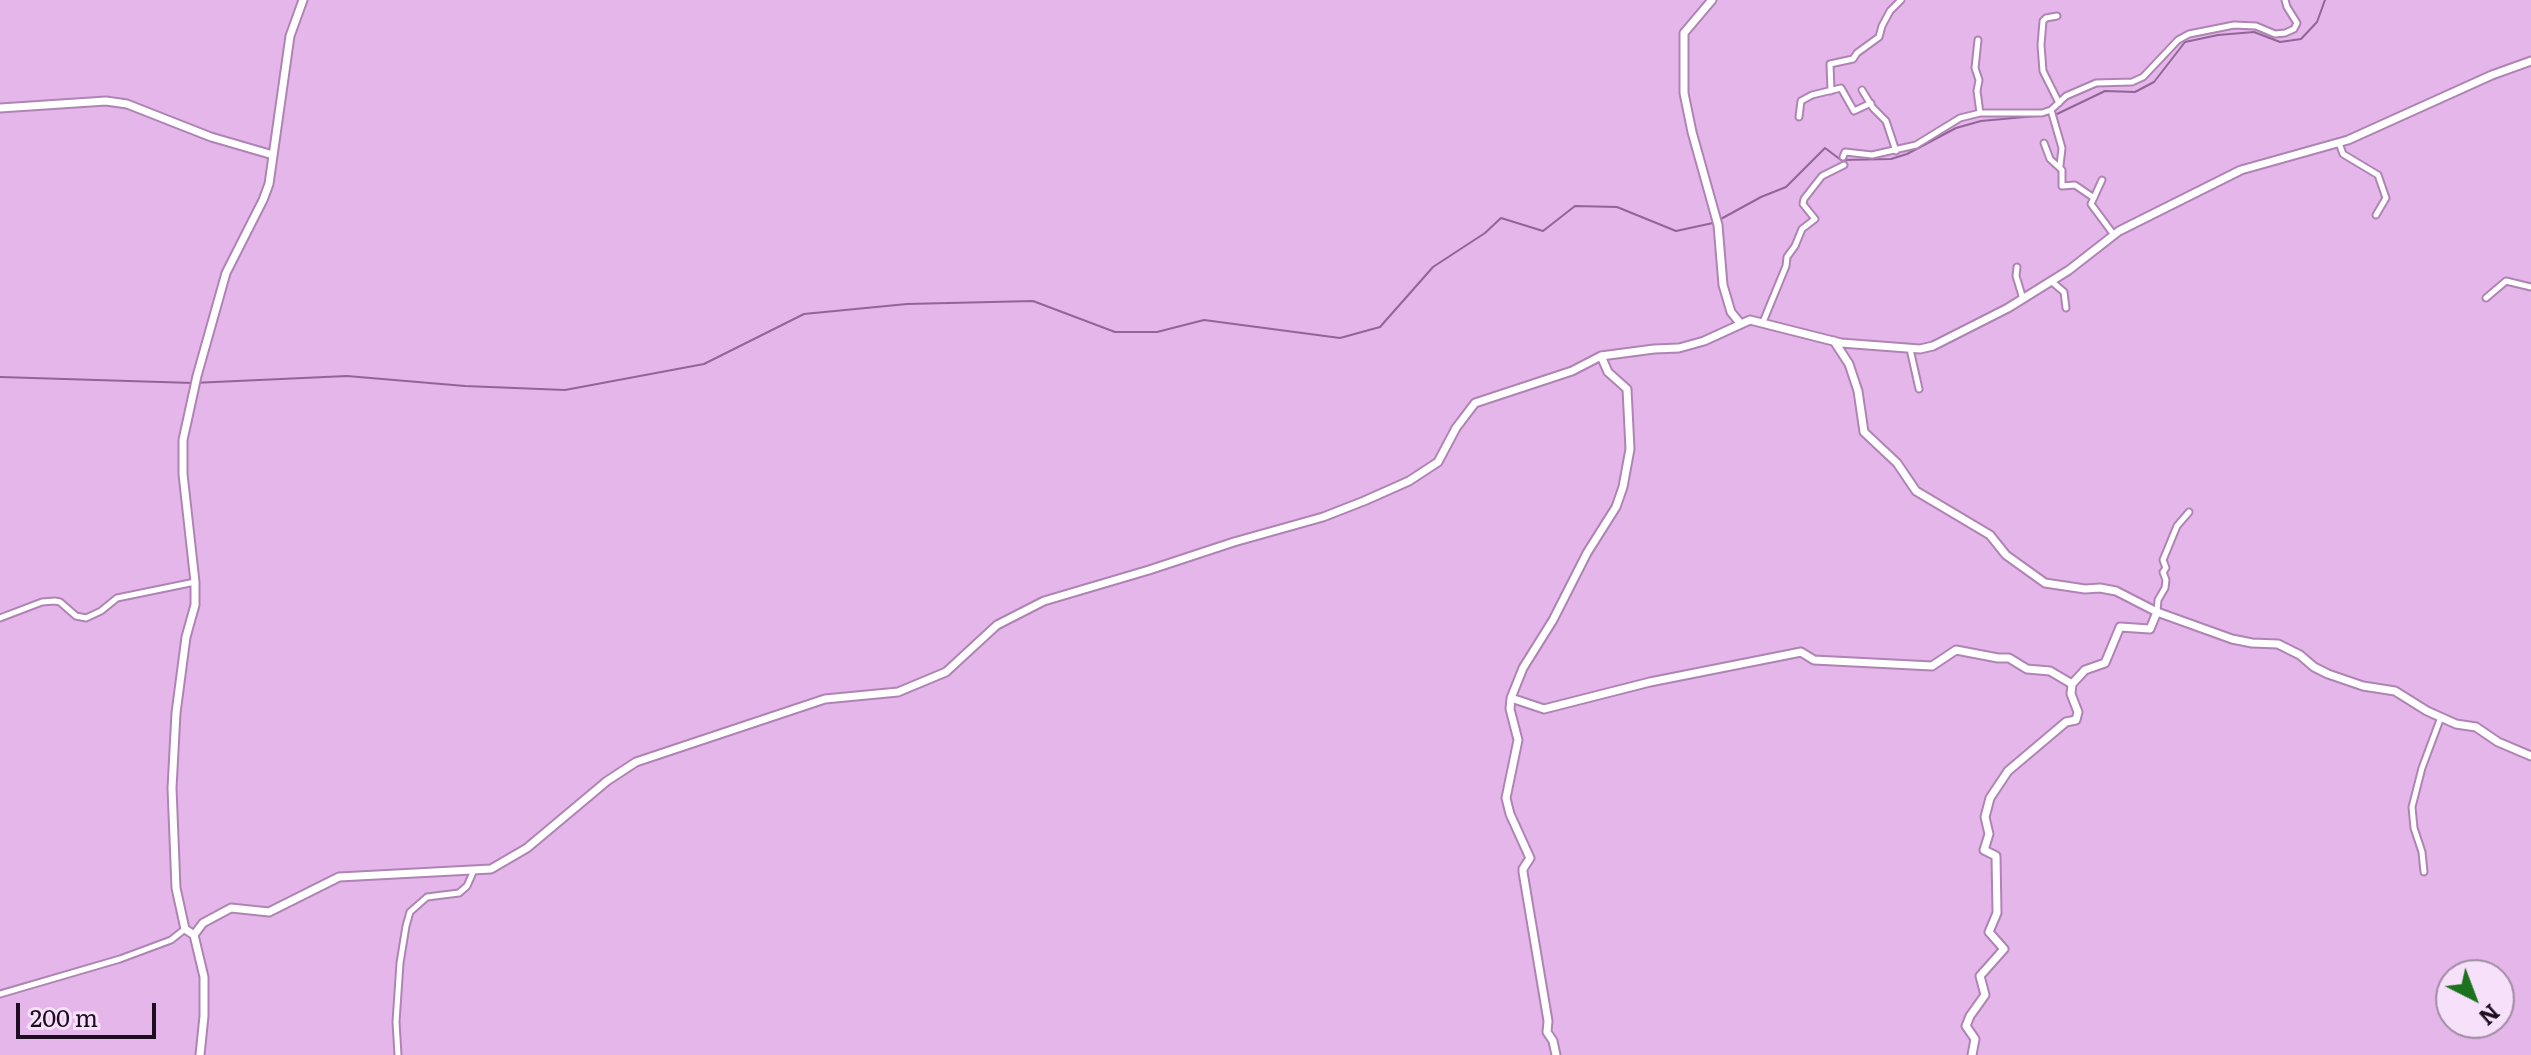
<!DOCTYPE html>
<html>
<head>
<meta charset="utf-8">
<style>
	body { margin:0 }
	#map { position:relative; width:2531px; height:1055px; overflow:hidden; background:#e4b6e9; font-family:Literata,serif }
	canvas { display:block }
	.north { position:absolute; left:2435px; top:959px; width:80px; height:80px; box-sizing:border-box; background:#f7e0fa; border:2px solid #a08ca3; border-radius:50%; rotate:138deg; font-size:22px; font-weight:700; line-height:32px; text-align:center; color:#1e0d20 }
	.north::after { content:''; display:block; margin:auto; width:28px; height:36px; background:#1c721d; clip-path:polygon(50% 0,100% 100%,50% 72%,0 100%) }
	.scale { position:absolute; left:16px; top:1003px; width:140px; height:36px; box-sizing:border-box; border:4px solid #1e0d20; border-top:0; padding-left:10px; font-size:24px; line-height:28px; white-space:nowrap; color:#1e0d20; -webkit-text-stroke:6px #f7e0fa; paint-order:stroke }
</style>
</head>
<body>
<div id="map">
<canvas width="2531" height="1055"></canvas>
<div class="north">N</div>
<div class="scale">200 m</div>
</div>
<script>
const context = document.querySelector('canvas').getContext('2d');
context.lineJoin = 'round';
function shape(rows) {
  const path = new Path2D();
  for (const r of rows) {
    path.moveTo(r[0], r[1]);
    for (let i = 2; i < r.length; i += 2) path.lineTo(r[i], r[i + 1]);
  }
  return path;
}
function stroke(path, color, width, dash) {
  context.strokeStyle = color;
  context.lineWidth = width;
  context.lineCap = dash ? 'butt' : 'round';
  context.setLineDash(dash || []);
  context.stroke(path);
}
const stream = shape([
	[1719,220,1761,197,1786,187,1825,148,1841,160,1891,159,1907,154,1956,128,1981,121,2057,114,2105,91,2135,92,2154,82,2185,42,2218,35,2254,32,2280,42,2301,39,2317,22,2325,0],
	[0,377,193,383,347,376,465,386,565,390,704,364,804,314,907,304,1033,301,1115,332,1157,332,1204,320,1340,338,1380,327,1433,267,1485,233,1501,218,1543,231,1575,206,1617,207,1676,231,1713,223]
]);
const minor = shape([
	[2057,16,2046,18,2043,21,2041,45,2043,71,2059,103],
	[1978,40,1975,68,1979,80,1977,91,1980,113],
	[1862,90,1873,108,1886,121,1896,151],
	[1831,91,1830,64,1853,59,1857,53,1879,37,1882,26,1890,11,1901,0],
	[2051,110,2062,148,2060,166],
	[1799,117,1801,101,1812,95,1841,88,1854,111,1871,103],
	[2044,143,2050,159,2062,170,2062,186,2075,185,2094,198],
	[2339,143,2343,154,2378,175,2386,198,2376,215],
	[1843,157,1845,152,1872,155,1916,145,1960,118,1980,113,2042,113,2051,110,2066,96,2096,83,2132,82,2143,77,2178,40,2189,34,2234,25,2256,26,2275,34,2285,33,2294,29,2297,23,2287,7,2285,0],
	[2102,180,2091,204,2114,235],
	[2017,267,2016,276,2023,299],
	[2051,281,2064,292,2066,308],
	[2486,298,2506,281,2531,287],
	[1763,322,1786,266,1787,257,1795,246,1802,229,1815,219,1803,204,1804,199,1822,176,1844,165],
	[1910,349,1919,389],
	[2157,612,2158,600,2165,588,2166,580,2163,572,2166,568,2163,560,2177,526,2189,512],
	[0,618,42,602,55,601,60,602,76,616,86,618,101,611,117,598,195,582],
	[2424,872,2422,852,2414,828,2412,807,2422,768,2441,717],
	[0,994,120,959,171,940,185,929],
	[398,1055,396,1022,400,963,406,926,410,912,427,897,459,893,467,886,474,870]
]);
const tertiary = shape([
	[1712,0,1684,33,1684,93,1692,132,1718,225,1723,285,1731,312,1740,323],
	[0,108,106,101,127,104,211,137,273,155],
	[1834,341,1849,364,1858,391,1864,432,1897,463,1916,491,1990,535,2006,555,2045,583,2085,589,2100,588,2116,591,2157,612,2232,639,2252,643,2278,644,2300,655,2314,667,2328,674,2363,686,2395,691,2427,711,2456,724,2476,727,2498,742,2531,756],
	[1511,698,1544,709,1650,682,1801,652,1814,660,1932,666,1956,650,1998,658,2009,658,2027,669,2050,671,2072,684],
	[194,935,185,929,176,888,172,788,176,713,186,637,195,605,195,582,183,474,183,440,197,376,226,273,263,200,269,184,290,36,303,0],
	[200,1055,204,1016,204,977,194,935,203,923,231,908,269,912,339,877,491,869,527,848,607,781,636,762,825,699,898,692,946,672,997,625,1044,601,1149,570,1234,542,1323,517,1364,501,1409,481,1438,462,1456,428,1475,403,1572,371,1601,356,1654,349,1679,348,1704,341,1750,320,1841,343,1920,349,1933,346,2008,308,2069,270,2119,231,2241,170,2348,140,2492,75,2531,61],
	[1556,1055,1553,1041,1547,1032,1548,1021,1523,872,1523,869,1530,858,1510,814,1506,798,1518,740,1510,709,1511,698,1523,668,1553,620,1587,553,1616,507,1623,487,1630,449,1627,389,1608,372,1601,356],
	[1972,1055,1975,1039,1966,1026,1970,1016,1985,995,1980,976,2004,949,1989,932,1997,913,1996,856,1984,850,1989,834,1985,817,1990,798,2008,771,2066,722,2076,720,2078,712,2071,694,2072,684,2085,670,2105,663,2120,627,2150,629,2157,612]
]);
stroke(stream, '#926498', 2);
stroke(minor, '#af84b4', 9);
stroke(tertiary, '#af84b4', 11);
stroke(minor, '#fff', 5);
stroke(tertiary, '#fff', 7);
</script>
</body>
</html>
